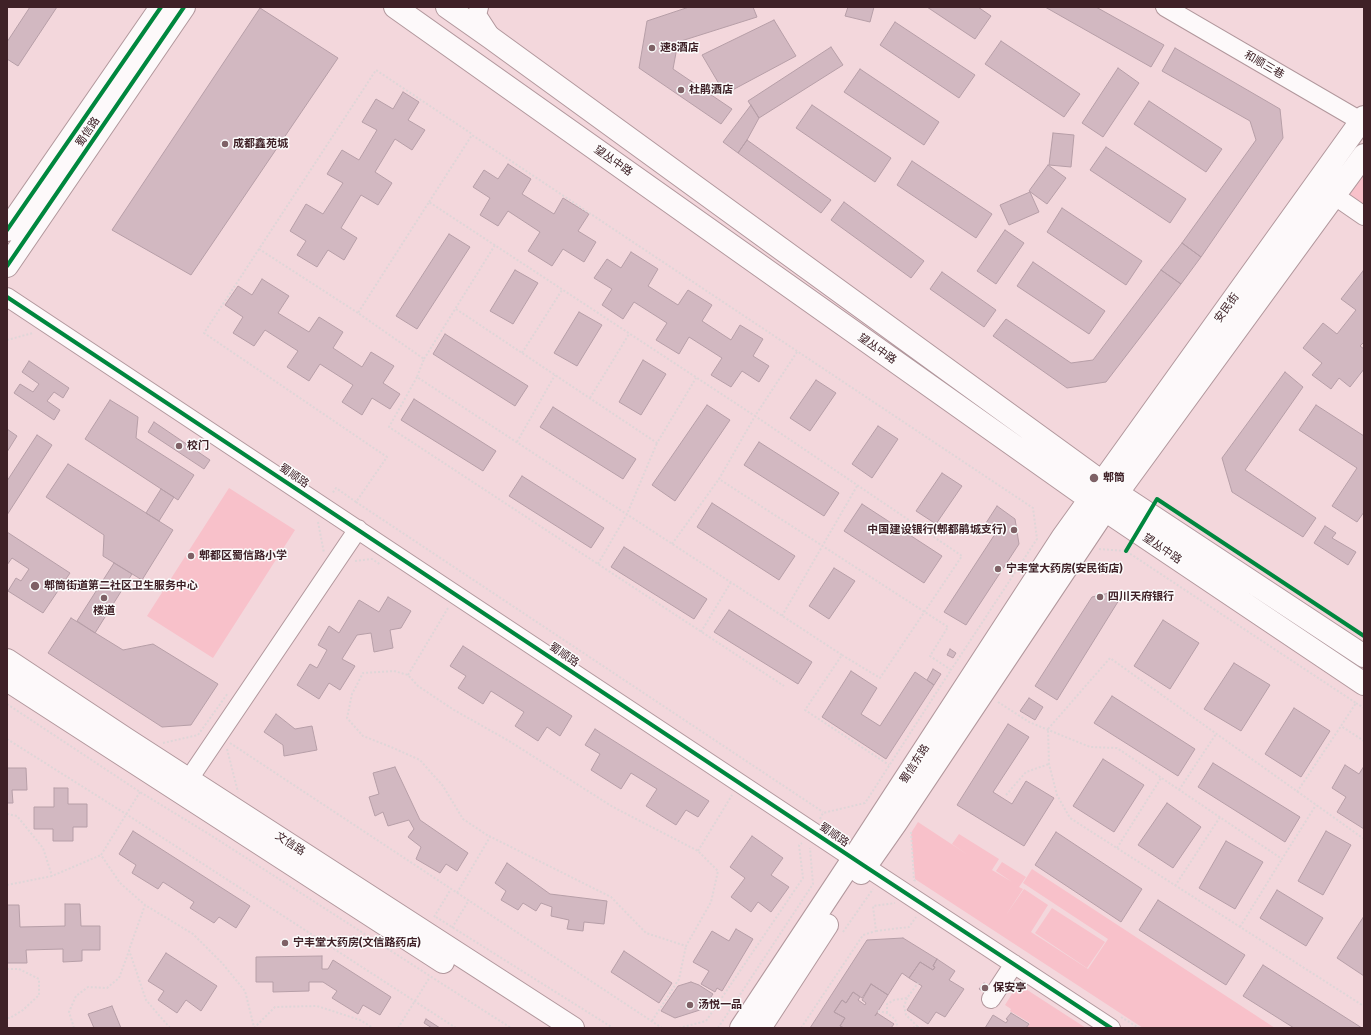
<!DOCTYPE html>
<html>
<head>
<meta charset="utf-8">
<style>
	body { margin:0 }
	#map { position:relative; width:1371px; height:1035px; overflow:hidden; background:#f3d7dc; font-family:"Fira Sans Condensed",sans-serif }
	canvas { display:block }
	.frame { position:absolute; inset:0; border:8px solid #3f2127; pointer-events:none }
</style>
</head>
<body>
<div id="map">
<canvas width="1371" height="1035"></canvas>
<div class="frame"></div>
</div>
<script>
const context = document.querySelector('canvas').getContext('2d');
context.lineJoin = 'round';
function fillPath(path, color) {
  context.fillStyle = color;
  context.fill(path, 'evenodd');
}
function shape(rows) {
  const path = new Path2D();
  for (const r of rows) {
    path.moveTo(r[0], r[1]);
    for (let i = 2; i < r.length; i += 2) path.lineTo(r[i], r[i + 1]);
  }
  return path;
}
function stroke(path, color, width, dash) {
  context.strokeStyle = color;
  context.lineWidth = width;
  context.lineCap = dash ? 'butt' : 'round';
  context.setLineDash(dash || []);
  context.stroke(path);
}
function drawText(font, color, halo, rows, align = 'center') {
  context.font = font + ' "Fira Sans Condensed","Noto Sans SC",sans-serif';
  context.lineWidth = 3;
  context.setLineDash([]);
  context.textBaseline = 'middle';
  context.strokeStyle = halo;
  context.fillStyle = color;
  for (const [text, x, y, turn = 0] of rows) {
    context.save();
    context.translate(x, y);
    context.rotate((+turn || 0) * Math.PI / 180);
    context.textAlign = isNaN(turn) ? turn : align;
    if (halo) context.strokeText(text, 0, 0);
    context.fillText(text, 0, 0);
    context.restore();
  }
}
const green = shape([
	[1364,168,1364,212,1343,198],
	[229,488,295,530,213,658,147,616],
	[918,822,968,855,952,844,959,834,999,859,992,870,1012,882,996,871,1002,862,1026,877,1019,887,1023,889,1006,915,1024,889,1048,905,1031,932,1088,969,1108,939,1023,883,1032,869,1275,1028,1143,1028,915,879,911,833],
	[1052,908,1105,942,1087,968,1035,933],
	[1018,984,1086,1028,1027,1028,1030,1023,1010,1011,1011,1009,1005,1005]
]);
const building = shape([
	[30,7,57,7,18,66,7,59,7,42,30,7],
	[689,7,753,7,757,17,678,42,673,69,732,109,721,124,639,68,647,21,689,7],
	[848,7,874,7,870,22,845,16,848,7],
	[927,7,978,7,991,16,975,39,927,7],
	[1045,7,1096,7,1164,45,1151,67,1045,7],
	[260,8,338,58,191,275,112,230,260,8],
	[774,20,796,56,725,94,702,55,774,20],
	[895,22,975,75,959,98,880,45,895,22],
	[1001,41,1080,94,1064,117,985,64,1001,41],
	[831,47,843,65,759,118,748,101,831,47],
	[1175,48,1280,109,1283,138,1201,257,1182,243,1256,140,1250,121,1162,71,1175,48],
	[1118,68,1139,83,1103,137,1082,123,1118,68],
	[860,69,939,122,924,145,844,92,860,69],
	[403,92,419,102,408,120,425,130,412,150,395,139,375,172,392,183,378,205,361,195,341,228,357,238,344,260,328,250,317,267,297,255,306,241,290,231,306,204,323,214,343,183,327,174,342,150,359,160,377,130,362,122,376,99,393,109,403,92],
	[1149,101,1222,149,1206,172,1134,124,1149,101],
	[751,105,759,118,747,140,738,153,723,142,751,105],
	[812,105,891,158,875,182,796,128,812,105],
	[1053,133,1074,135,1071,167,1049,165,1053,133],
	[747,140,831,200,821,213,738,153,747,140],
	[1106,147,1186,199,1170,223,1090,170,1106,147],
	[912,161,992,214,976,238,897,185,912,161],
	[508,164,531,179,522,194,554,214,563,198,589,214,578,231,596,242,584,262,563,249,552,266,528,251,540,232,508,211,498,226,480,215,490,198,473,187,484,170,498,179,508,164],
	[1048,165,1066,178,1047,204,1029,191,1048,165],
	[1030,192,1039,212,1009,225,1000,205,1030,192],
	[844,202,924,261,911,278,831,220,844,202],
	[1062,208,1142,261,1126,285,1047,232,1062,208],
	[1005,230,1024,243,996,284,977,271,1005,230],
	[449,234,470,247,417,329,396,316,449,234],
	[1182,243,1201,257,1181,284,1161,270,1182,243],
	[631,252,658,269,648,286,678,305,688,290,712,305,702,321,731,340,740,325,763,339,753,356,769,366,759,382,742,371,731,387,711,375,722,358,689,337,679,354,656,340,667,323,634,302,623,319,602,305,612,289,594,278,607,259,621,268,631,252],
	[1033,262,1105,311,1089,334,1017,286,1033,262],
	[515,270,538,283,513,324,490,311,515,270],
	[1161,270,1181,284,1106,382,1067,388,993,336,1006,319,1071,363,1093,360,1161,270],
	[1363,271,1364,272,1364,342,1360,346,1364,349,1364,369,1350,387,1339,378,1331,389,1312,375,1322,363,1303,348,1323,323,1337,334,1356,310,1341,299,1363,271],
	[942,272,996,310,984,327,930,289,942,272],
	[262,279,289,296,278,313,309,332,319,317,343,332,333,348,362,367,371,352,394,366,383,383,400,394,390,409,372,398,362,415,342,402,353,385,320,364,309,381,287,367,298,351,265,330,254,346,233,333,243,317,225,305,238,286,252,295,262,279],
	[579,312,602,325,577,366,554,353,579,312],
	[445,334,528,386,515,406,433,354,445,334],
	[643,360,666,374,641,415,619,402,643,360],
	[29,361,69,388,63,398,54,392,47,401,60,410,54,420,14,393,20,384,33,392,39,384,22,372,29,361],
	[1285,372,1303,387,1245,470,1316,518,1303,537,1232,492,1222,458,1285,372],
	[816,380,836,393,810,431,790,418,816,380],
	[414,399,496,451,483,471,401,420,414,399],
	[110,400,138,417,136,438,194,475,178,500,85,439,110,400],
	[707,405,730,420,675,501,652,485,707,405],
	[1316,405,1364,436,1364,512,1357,522,1332,506,1357,468,1299,430,1316,405],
	[553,407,636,459,623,479,540,427,553,407],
	[154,422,210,460,204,469,148,432,154,422],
	[878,426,898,439,872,478,852,464,878,426],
	[7,429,17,436,7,452,7,429],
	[37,435,52,445,7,515,7,481,37,435],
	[759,442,839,493,824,516,744,465,759,442],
	[68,464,173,530,142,580,103,556,104,535,46,497,68,464],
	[942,473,962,486,936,524,916,511,942,473],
	[522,476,604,528,591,548,509,496,522,476],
	[161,489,174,497,159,521,146,513,161,489],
	[712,503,795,556,779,580,697,527,712,503],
	[862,504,942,556,924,583,844,531,862,504],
	[997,506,1015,519,1019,544,966,625,944,612,997,531,986,523,997,506],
	[1325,526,1336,533,1332,538,1356,552,1348,565,1314,543,1325,526],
	[7,532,70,573,43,613,8,591,16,578,21,581,29,569,12,558,7,565,7,532],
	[624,547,707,599,694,619,611,567,624,547],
	[114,563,132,574,95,633,77,621,114,563],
	[834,568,855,581,829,619,809,606,834,568],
	[1109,593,1119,600,1057,700,1035,686,1092,597,1109,593],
	[388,597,411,611,401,628,390,630,393,648,374,652,371,633,357,635,342,659,355,666,340,690,329,683,319,699,297,685,310,664,317,668,327,650,318,645,329,626,339,633,359,600,379,612,388,597],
	[729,610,812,662,798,684,714,632,729,610],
	[71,618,123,650,153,644,218,684,191,725,162,727,48,653,71,618],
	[1163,620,1199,643,1170,689,1134,666,1163,620],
	[463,646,572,716,560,736,547,727,538,741,515,726,524,712,491,691,483,704,458,688,466,676,450,666,463,646],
	[950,649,956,653,953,658,947,655,950,649],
	[1234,663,1270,685,1241,731,1204,709,1234,663],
	[933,669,941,674,934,685,927,680,933,669],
	[851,671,877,688,861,714,880,726,915,672,934,685,886,759,822,717,851,671],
	[1112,696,1195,749,1178,776,1094,723,1112,696],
	[1029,698,1043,707,1035,720,1020,711,1029,698],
	[1294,708,1330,731,1301,777,1265,754,1294,708],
	[276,714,295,729,312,726,317,750,284,756,283,745,264,732,276,714],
	[1008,724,1029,737,993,792,1012,804,1026,781,1054,798,1024,846,957,805,1008,724],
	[595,729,709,801,698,817,686,810,676,825,646,806,657,789,631,773,621,789,591,770,600,754,585,745,595,729],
	[1103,759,1144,785,1114,832,1073,806,1103,759],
	[1213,763,1300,817,1285,842,1198,787,1213,763],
	[1345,765,1359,774,1364,766,1364,829,1337,812,1346,797,1332,788,1345,765],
	[395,767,420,820,468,853,457,871,446,864,440,873,416,859,421,847,408,837,414,829,409,820,388,826,383,812,375,816,369,797,379,794,373,773,395,767],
	[7,768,26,768,27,790,12,790,13,803,7,803,7,768],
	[54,788,68,788,68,804,87,804,87,827,73,827,73,841,53,841,53,829,34,829,34,807,54,807,54,788],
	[1167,803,1201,827,1173,868,1138,845,1167,803],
	[133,831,250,906,236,928,219,917,214,923,190,908,194,902,163,882,158,889,132,873,136,865,119,854,133,831],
	[1326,831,1351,845,1323,895,1298,881,1326,831],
	[1056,832,1142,889,1121,922,1035,865,1056,832],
	[752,836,783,858,771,875,789,887,771,912,758,902,751,912,731,897,745,878,730,867,752,836],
	[1226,841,1263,862,1235,909,1199,888,1226,841],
	[507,863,550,894,607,901,604,924,584,922,583,931,567,929,569,920,551,916,552,907,541,903,536,911,523,903,518,910,501,900,506,891,495,883,507,863],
	[1277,890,1323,918,1306,946,1260,918,1277,890],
	[1158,900,1245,955,1226,985,1139,930,1158,900],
	[65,904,80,904,81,926,100,926,100,950,82,950,82,961,63,962,63,949,26,950,27,963,7,963,7,905,19,905,20,927,65,926,65,904],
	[1364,916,1364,976,1337,958,1364,916],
	[736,929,753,939,722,991,717,988,715,992,701,984,709,971,693,962,712,931,729,941,736,929],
	[903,938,937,959,933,966,935,967,933,970,920,962,909,978,902,973,888,995,871,984,862,998,853,992,846,1003,842,1000,834,1012,845,1018,840,1026,844,1028,810,1028,867,940,903,938],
	[624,951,672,983,659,1003,611,972,624,951],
	[166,953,217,986,201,1011,186,1000,177,1013,158,1000,164,991,148,981,166,953],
	[322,956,322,969,328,969,333,960,391,997,380,1015,363,1005,358,1014,332,998,337,991,323,982,309,982,309,991,273,992,273,982,256,982,256,957,322,956],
	[937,959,955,971,949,980,964,989,945,1017,936,1012,928,1024,907,1010,922,986,909,978,920,962,933,970,935,967,933,966,937,959],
	[1263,965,1362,1028,1294,1028,1243,996,1263,965],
	[691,982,699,985,713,994,703,1009,675,1018,661,1011,678,986,691,982],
	[984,983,990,987,986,993,979,989,984,983],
	[871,984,888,995,875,1016,877,1013,894,1024,891,1028,844,1028,840,1026,845,1018,834,1012,842,1000,846,1003,853,992,860,997,858,1000,865,1005,866,1003,862,1000,871,984],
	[112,1006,121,1028,94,1028,88,1014,112,1006],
	[1011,1013,1029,1024,1026,1028,985,1028,993,1015,1006,1023,1008,1020,1006,1019,1011,1013],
	[426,1019,440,1028,432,1028,424,1023,426,1019]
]);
const path = shape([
	[429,202,472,135,1033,508,1037,539,951,670],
	[259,249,204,333,387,457,356,502,336,488,332,494],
	[456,309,657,443,696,378],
	[358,313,259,249,376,70,472,134],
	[7,340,33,333],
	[797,352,755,416,962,556,880,678,842,655],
	[522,353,562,290],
	[424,359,495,245],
	[417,377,389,427,784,686],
	[590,398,629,334],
	[517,442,555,375],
	[356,502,823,812],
	[318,522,324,553],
	[672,544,719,479],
	[1099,549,1126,551,1356,703,1341,726,1364,741],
	[355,561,372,559,381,565],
	[598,564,627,514,657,443],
	[782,616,857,486],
	[701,632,731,582],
	[408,675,448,608],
	[998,702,1029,722,1090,747,1117,748,1282,859,1316,805],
	[1356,703,1364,708],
	[7,704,140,792,212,836,511,1028],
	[7,739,126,814,456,1028],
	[163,743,198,735,228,693],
	[230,743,662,1028],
	[227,749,238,792],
	[1179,790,1216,734],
	[140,792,101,855,120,883,145,905],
	[1297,792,1341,726],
	[1006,795,1026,772,1049,764],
	[7,814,17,816,43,848,52,876],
	[820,819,823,813,865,803,951,670,930,656,948,627,719,479,755,416,429,202,358,313,424,359,417,377,842,655,805,710,889,765],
	[911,832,914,880,916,881],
	[1364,839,1110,658,1048,729,1049,764,1057,795,1070,818,1362,1005,1364,1005],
	[1117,848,1161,778],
	[698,851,732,795],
	[7,885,52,876,101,855],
	[1175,886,1220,817],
	[457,893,490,837,463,819,443,786,420,760,391,747,363,736,347,718,352,694,363,673,394,671,408,675,418,686,454,710,509,741,613,807,698,851,718,871,711,902,686,946,646,933,611,897,487,835],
	[434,917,451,889],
	[436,917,613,1028],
	[1240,927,1282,859],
	[452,928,469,900],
	[876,931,909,927,916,917],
	[843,932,873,889],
	[7,969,19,969,39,979,39,995,23,1010,10,1018,7,1018],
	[907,998,904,1006,906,1015,918,1027],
	[878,1011,887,1013,895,1019,898,1028],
	[887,1013,887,1004,894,1000,907,998,918,983],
	[1121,1017,1139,1028],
	[652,1021,679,979,686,946],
	[74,1028,69,1012,76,996,88,987,107,988,119,978,129,951],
	[170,1028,146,1000,129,950,145,905,193,934,222,963,245,991,254,1027],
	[254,1028,275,1007,317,1006,360,1020,373,1028],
	[398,1028,430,977],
	[679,1028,706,1021,803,878,799,845,802,843],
	[718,1028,813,884,810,848],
	[801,1028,863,935,876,931,873,906,895,903],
	[909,1028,918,1027,924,1028]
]);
const minor = shape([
	[479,7,477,15,490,35],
	[1165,7,1364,123],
	[1335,196,1364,216],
	[7,297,866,867,1111,1028],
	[189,779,358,529],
	[991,999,1014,964]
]);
const major = shape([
	[395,7,1105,510,1364,684],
	[447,7,491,38,1117,493,1364,656],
	[7,230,161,7],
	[7,266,184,7],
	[7,660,126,739,573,1028],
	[7,680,443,962],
	[861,873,896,823,1105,510,1364,155],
	[741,1028,853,859,1062,538,1364,117],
	[760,1028,827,925]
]);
const cycleway = shape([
	[7,230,161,7],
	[7,266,184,7],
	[7,297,866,867,1111,1028],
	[1126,551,1157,499,1364,636]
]);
const markers = [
	[652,48,4,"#7e6166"],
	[681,90,4,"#7e6166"],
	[225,144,4,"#7e6166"],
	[179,446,4,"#7e6166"],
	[1094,478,5,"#7e6166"],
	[1014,530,4,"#7e6166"],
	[191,556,4,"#7e6166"],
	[998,569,4,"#7e6166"],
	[35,586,5,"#7e6166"],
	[1100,597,4,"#7e6166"],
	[104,598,4,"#7e6166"],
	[285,943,4,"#7e6166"],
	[985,988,4,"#7e6166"],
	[690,1005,4,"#7e6166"]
];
const poiNames = [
	["速8酒店",660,48],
	["杜鹃酒店",689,90],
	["成都鑫苑城",233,144],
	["校门",187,446],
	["郫筒",1103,478],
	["中国建设银行(郫都鹃城支行)",1006,530,"right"],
	["郫都区蜀信路小学",199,556],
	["宁丰堂大药房(安民街店)",1006,569],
	["郫筒街道第二社区卫生服务中心",44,586],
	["四川天府银行",1108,597],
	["楼道",104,611,"center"],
	["宁丰堂大药房(文信路药店)",293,943],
	["保安亭",993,988],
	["汤悦一品",698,1005]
];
const streetNames = [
	["和顺三巷",1264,65,30],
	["蜀信路",88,132,-56],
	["望丛中路",613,161,35],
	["安民街",1227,308,-54],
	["望丛中路",877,349,35],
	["蜀顺路",294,476,34],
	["望丛中路",1162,549,34],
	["蜀顺路",564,655,34],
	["蜀信东路",915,764,-57],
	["蜀顺路",834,835,34],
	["文信路",290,844,33]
];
fillPath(green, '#f8c1ca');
fillPath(building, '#d2b8c1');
stroke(building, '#b69ea7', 1);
stroke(minor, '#b1979c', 20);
stroke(major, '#b1979c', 24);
stroke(path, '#dfd6d8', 2, [2, 2]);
stroke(minor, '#fdf9fa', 18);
stroke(major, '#fdf9fa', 22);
stroke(cycleway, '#00873e', 4);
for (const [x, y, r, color] of markers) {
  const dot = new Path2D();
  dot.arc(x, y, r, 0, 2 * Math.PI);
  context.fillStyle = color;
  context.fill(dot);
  stroke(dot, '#fcfcfc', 1.5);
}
drawText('bold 11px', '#3f2127', '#fcfcfc', poiNames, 'left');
drawText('11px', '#3f2127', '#fcfcfc', streetNames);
</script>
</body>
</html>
